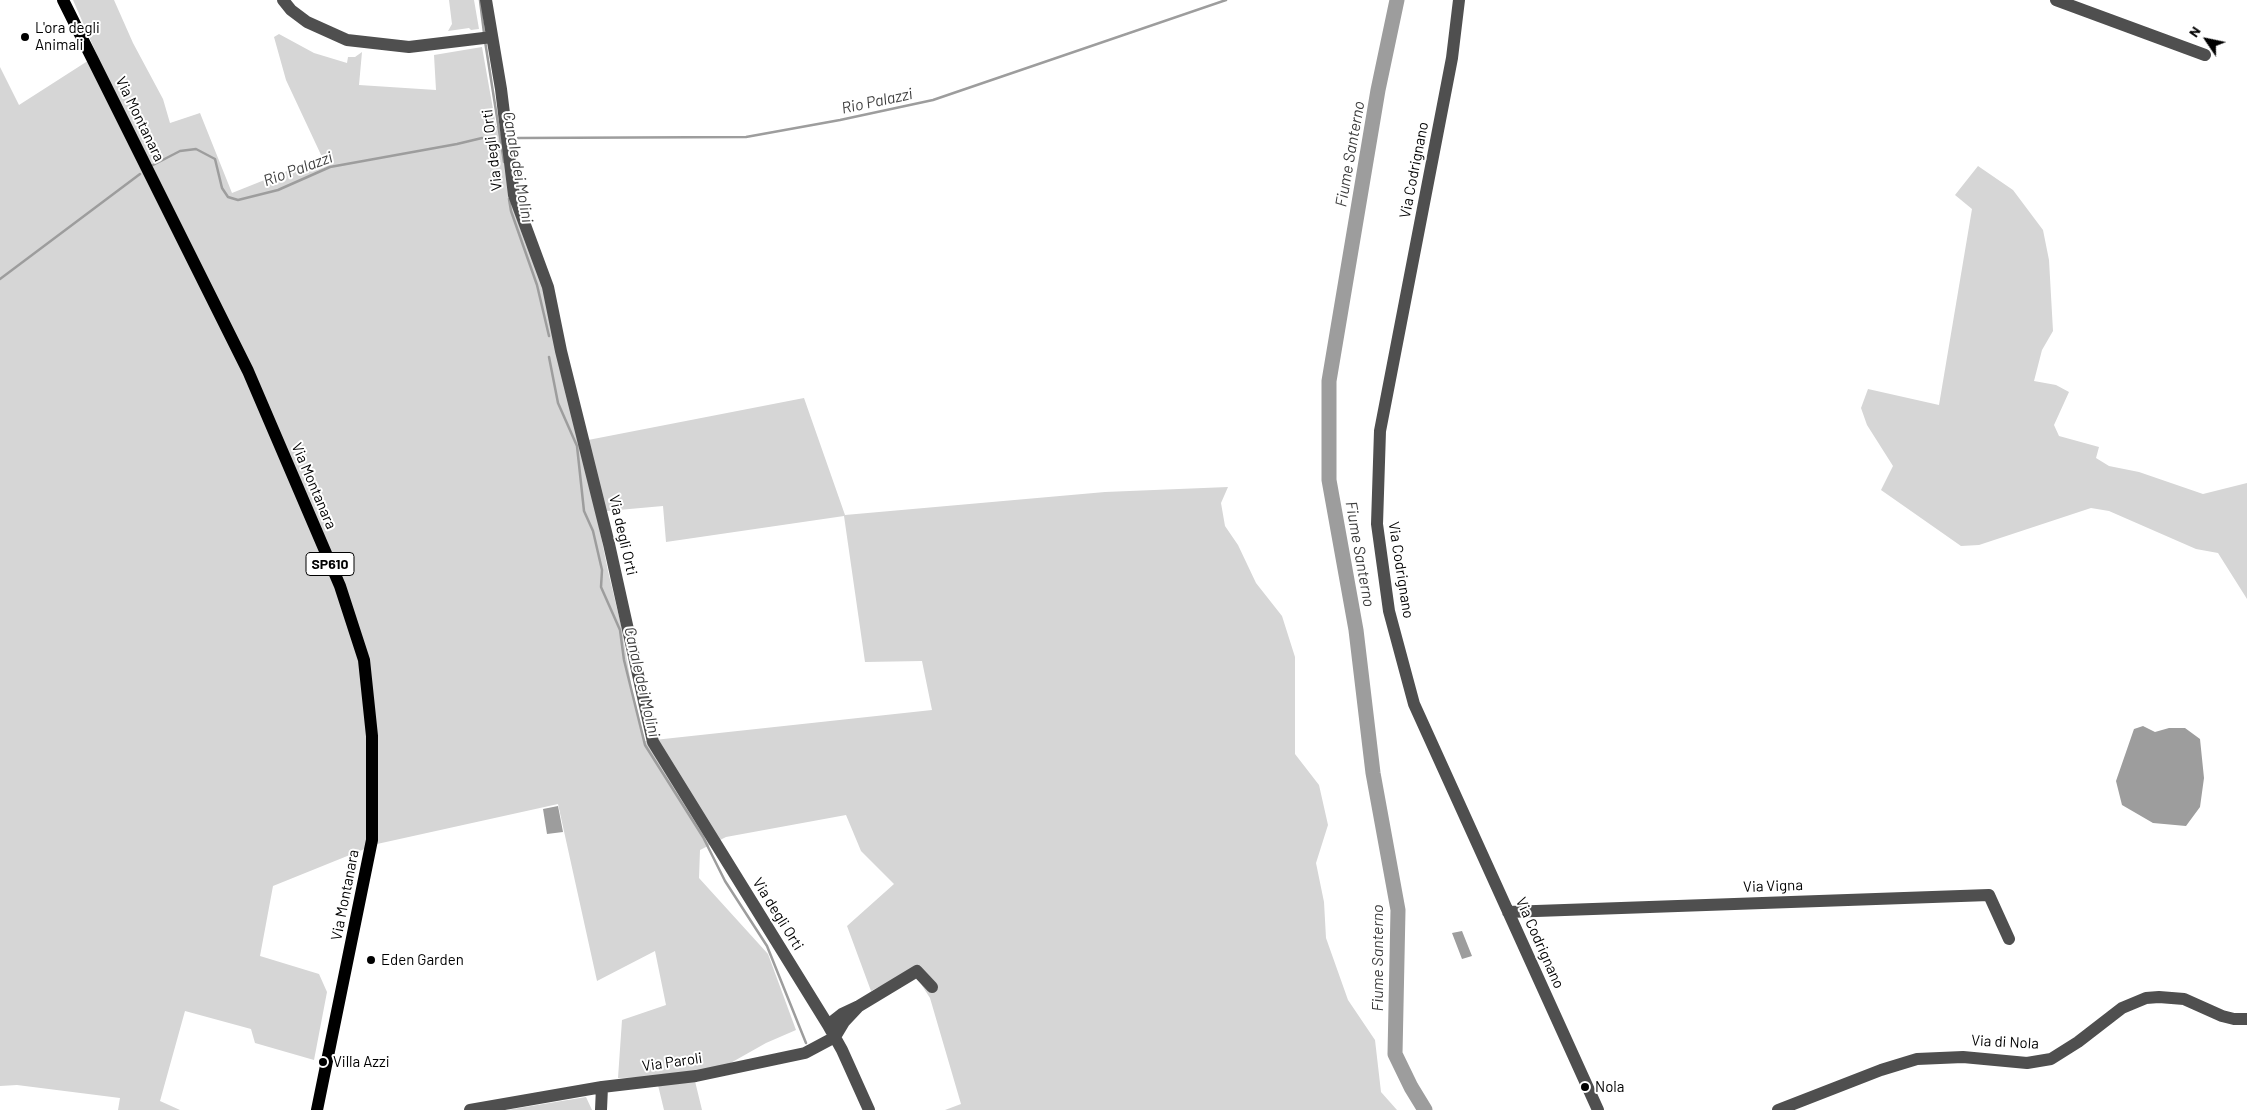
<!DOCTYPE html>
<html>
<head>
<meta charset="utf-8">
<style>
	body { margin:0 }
	#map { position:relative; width:2247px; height:1110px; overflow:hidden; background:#fff; font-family:Barlow,sans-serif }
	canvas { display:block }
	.north { position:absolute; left:2182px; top:15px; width:50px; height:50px; -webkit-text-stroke:4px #fff; paint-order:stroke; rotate:304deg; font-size:14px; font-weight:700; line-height:20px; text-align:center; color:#000 }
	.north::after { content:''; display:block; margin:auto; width:18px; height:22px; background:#000; clip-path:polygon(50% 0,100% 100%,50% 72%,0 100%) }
</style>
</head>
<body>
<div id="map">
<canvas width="2247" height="1110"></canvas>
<div class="north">N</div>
</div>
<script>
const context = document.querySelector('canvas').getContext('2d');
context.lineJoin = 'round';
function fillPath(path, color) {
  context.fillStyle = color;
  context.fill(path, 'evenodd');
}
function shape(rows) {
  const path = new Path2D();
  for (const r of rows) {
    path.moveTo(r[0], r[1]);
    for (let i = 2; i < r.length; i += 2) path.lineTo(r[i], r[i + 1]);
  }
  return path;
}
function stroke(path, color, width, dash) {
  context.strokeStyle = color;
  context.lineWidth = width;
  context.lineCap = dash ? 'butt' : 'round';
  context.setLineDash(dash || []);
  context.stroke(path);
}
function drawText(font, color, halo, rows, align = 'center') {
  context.font = font + ' Barlow,sans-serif';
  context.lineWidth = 4;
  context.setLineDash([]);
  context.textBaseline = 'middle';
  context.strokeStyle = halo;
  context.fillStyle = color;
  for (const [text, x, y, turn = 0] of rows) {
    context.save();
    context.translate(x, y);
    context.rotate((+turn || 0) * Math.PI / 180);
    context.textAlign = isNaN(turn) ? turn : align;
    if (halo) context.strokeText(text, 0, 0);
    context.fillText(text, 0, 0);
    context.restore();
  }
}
const green = shape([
	[73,0,114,0,133,43,163,99,170,123,200,113,232,193,322,157,286,80,274,37,279,34,314,53,347,63,348,57,355,57,362,52,359,85,436,90,434,55,482,47,496,126,498,126,509,184,548,287,583,441,804,398,845,515,1105,492,1228,487,1221,503,1225,526,1238,545,1256,583,1282,616,1295,657,1295,754,1319,785,1328,825,1316,863,1324,902,1326,938,1348,1000,1375,1040,1381,1092,1397,1110,945,1110,961,1104,930,998,912,970,871,991,847,926,894,884,861,851,846,815,726,837,700,850,699,878,768,954,796,1030,766,1043,727,1065,694,1077,702,1110,664,1110,656,1077,618,1078,622,1020,666,1005,655,951,597,981,558,804,377,844,273,886,260,956,319,974,327,992,314,1060,255,1043,251,1029,185,1011,160,1101,180,1110,118,1110,120,1098,17,1085,0,1086,0,67,19,105,97,55],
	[663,506,666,542,844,516,865,662,922,661,932,710,645,741,632,689,621,625,608,571,596,512],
	[449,0,474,0,479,29,471,30,469,28,448,31,452,24],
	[1978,166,2013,190,2043,230,2049,260,2053,331,2042,350,2034,381,2056,385,2069,392,2054,425,2059,436,2099,447,2096,458,2109,466,2139,472,2203,494,2247,483,2247,599,2218,553,2196,549,2109,511,2091,508,1979,545,1961,546,1881,490,1893,466,1867,425,1861,408,1868,389,1939,405,1972,209,1955,195],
	[586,1097,592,1110,507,1110]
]);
const water = shape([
	[2143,726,2155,732,2169,728,2185,728,2200,739,2204,778,2200,807,2186,826,2153,823,2122,805,2116,781,2134,729],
	[558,806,563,832,547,834,543,809],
	[1462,931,1472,956,1462,959,1452,933]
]);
const stream = shape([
	[480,0,484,33],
	[485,41,504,162],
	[518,138,746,137,840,120,933,100,1226,0],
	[153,165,180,151,196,149,215,159,222,188,228,197,238,200,278,190,330,167,457,144,482,138],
	[509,199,511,211,537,285,549,336],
	[0,279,140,174],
	[549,357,558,403,577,446,584,511,593,531,602,570,601,587,620,630,624,660,645,745,703,837,725,881,767,946,806,1043]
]);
const river = shape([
	[1397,0,1378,90,1329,381,1329,480,1356,630,1373,773,1398,910,1395,1054,1411,1087,1425,1110]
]);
const minor = shape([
	[283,0,291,10,307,22,347,40,409,47,492,37],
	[486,0,501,89,514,195,548,287,561,351,609,544,653,742,828,1025,842,1050,869,1110],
	[1459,0,1452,58,1380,431,1377,524,1389,611,1414,704,1598,1110],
	[2056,0,2205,55],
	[1508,912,1989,895,2009,939],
	[828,1025,842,1014,859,1006,917,971,932,987],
	[470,1110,602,1087,696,1076,805,1053,835,1037,844,1022,859,1006],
	[601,1110,602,1087],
	[1778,1110,1881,1070,1917,1059,1963,1057,2027,1063,2051,1059,2078,1042,2122,1008,2146,998,2159,997,2184,999,2222,1016,2234,1019,2247,1019]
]);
const major = shape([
	[63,0,248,371,340,586,364,660,372,736,372,840,317,1110]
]);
const markers = [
	[25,37,5,"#000"],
	[371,960,5,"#000"],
	[323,1062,5,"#000"],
	[1585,1087,5,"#000"]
];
const shields = [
	[330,564,48]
];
const shieldNames = [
	["SP610",330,564]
];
const poiNames = [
	["L'ora degli",35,28],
	["Animali",35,45],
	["Eden Garden",381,960],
	["Villa Azzi",333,1062],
	["Nola",1595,1087]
];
const streetNames = [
	["Via Montanara",140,119,64],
	["Via degli Orti",492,150,-97],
	["Via Codrignano",1414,170,-79],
	["Via Montanara",314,486,67],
	["Via degli Orti",623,535,77],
	["Via Codrignano",1401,570,81],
	["Via Vigna",1773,886,-2],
	["Via Montanara",345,895,-79],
	["Via degli Orti",778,914,58],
	["Via Codrignano",1540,943,66],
	["Via di Nola",2005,1042,3],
	["Via Paroli",672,1062,-8]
];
const waterNames = [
	["Rio Palazzi",877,101,-12],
	["Fiume Santerno",1350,154,-80],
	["Canale dei Molini",518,167,80],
	["Rio Palazzi",298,169,-20],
	["Fiume Santerno",1360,554,80],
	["Canale dei Molini",642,682,77],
	["Fiume Santerno",1378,958,-90]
];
fillPath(green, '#d6d6d6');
fillPath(water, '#9d9d9d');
stroke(stream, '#9d9d9d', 2.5);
stroke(river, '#9d9d9d', 15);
stroke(minor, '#4f4f4f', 12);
stroke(major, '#000', 12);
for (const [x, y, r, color] of markers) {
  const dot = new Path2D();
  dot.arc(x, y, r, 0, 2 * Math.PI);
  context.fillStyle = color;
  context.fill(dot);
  stroke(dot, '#fff', 2);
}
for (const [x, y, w] of shields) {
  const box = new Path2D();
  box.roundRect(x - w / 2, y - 11.5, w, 23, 4);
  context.fillStyle = '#fff';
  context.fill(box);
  stroke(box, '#000', 1);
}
drawText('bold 14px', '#000', null, shieldNames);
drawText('15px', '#000', '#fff', poiNames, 'left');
drawText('15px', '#000', '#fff', streetNames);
drawText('italic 16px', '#3e3e3e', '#fff', waterNames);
</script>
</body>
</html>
